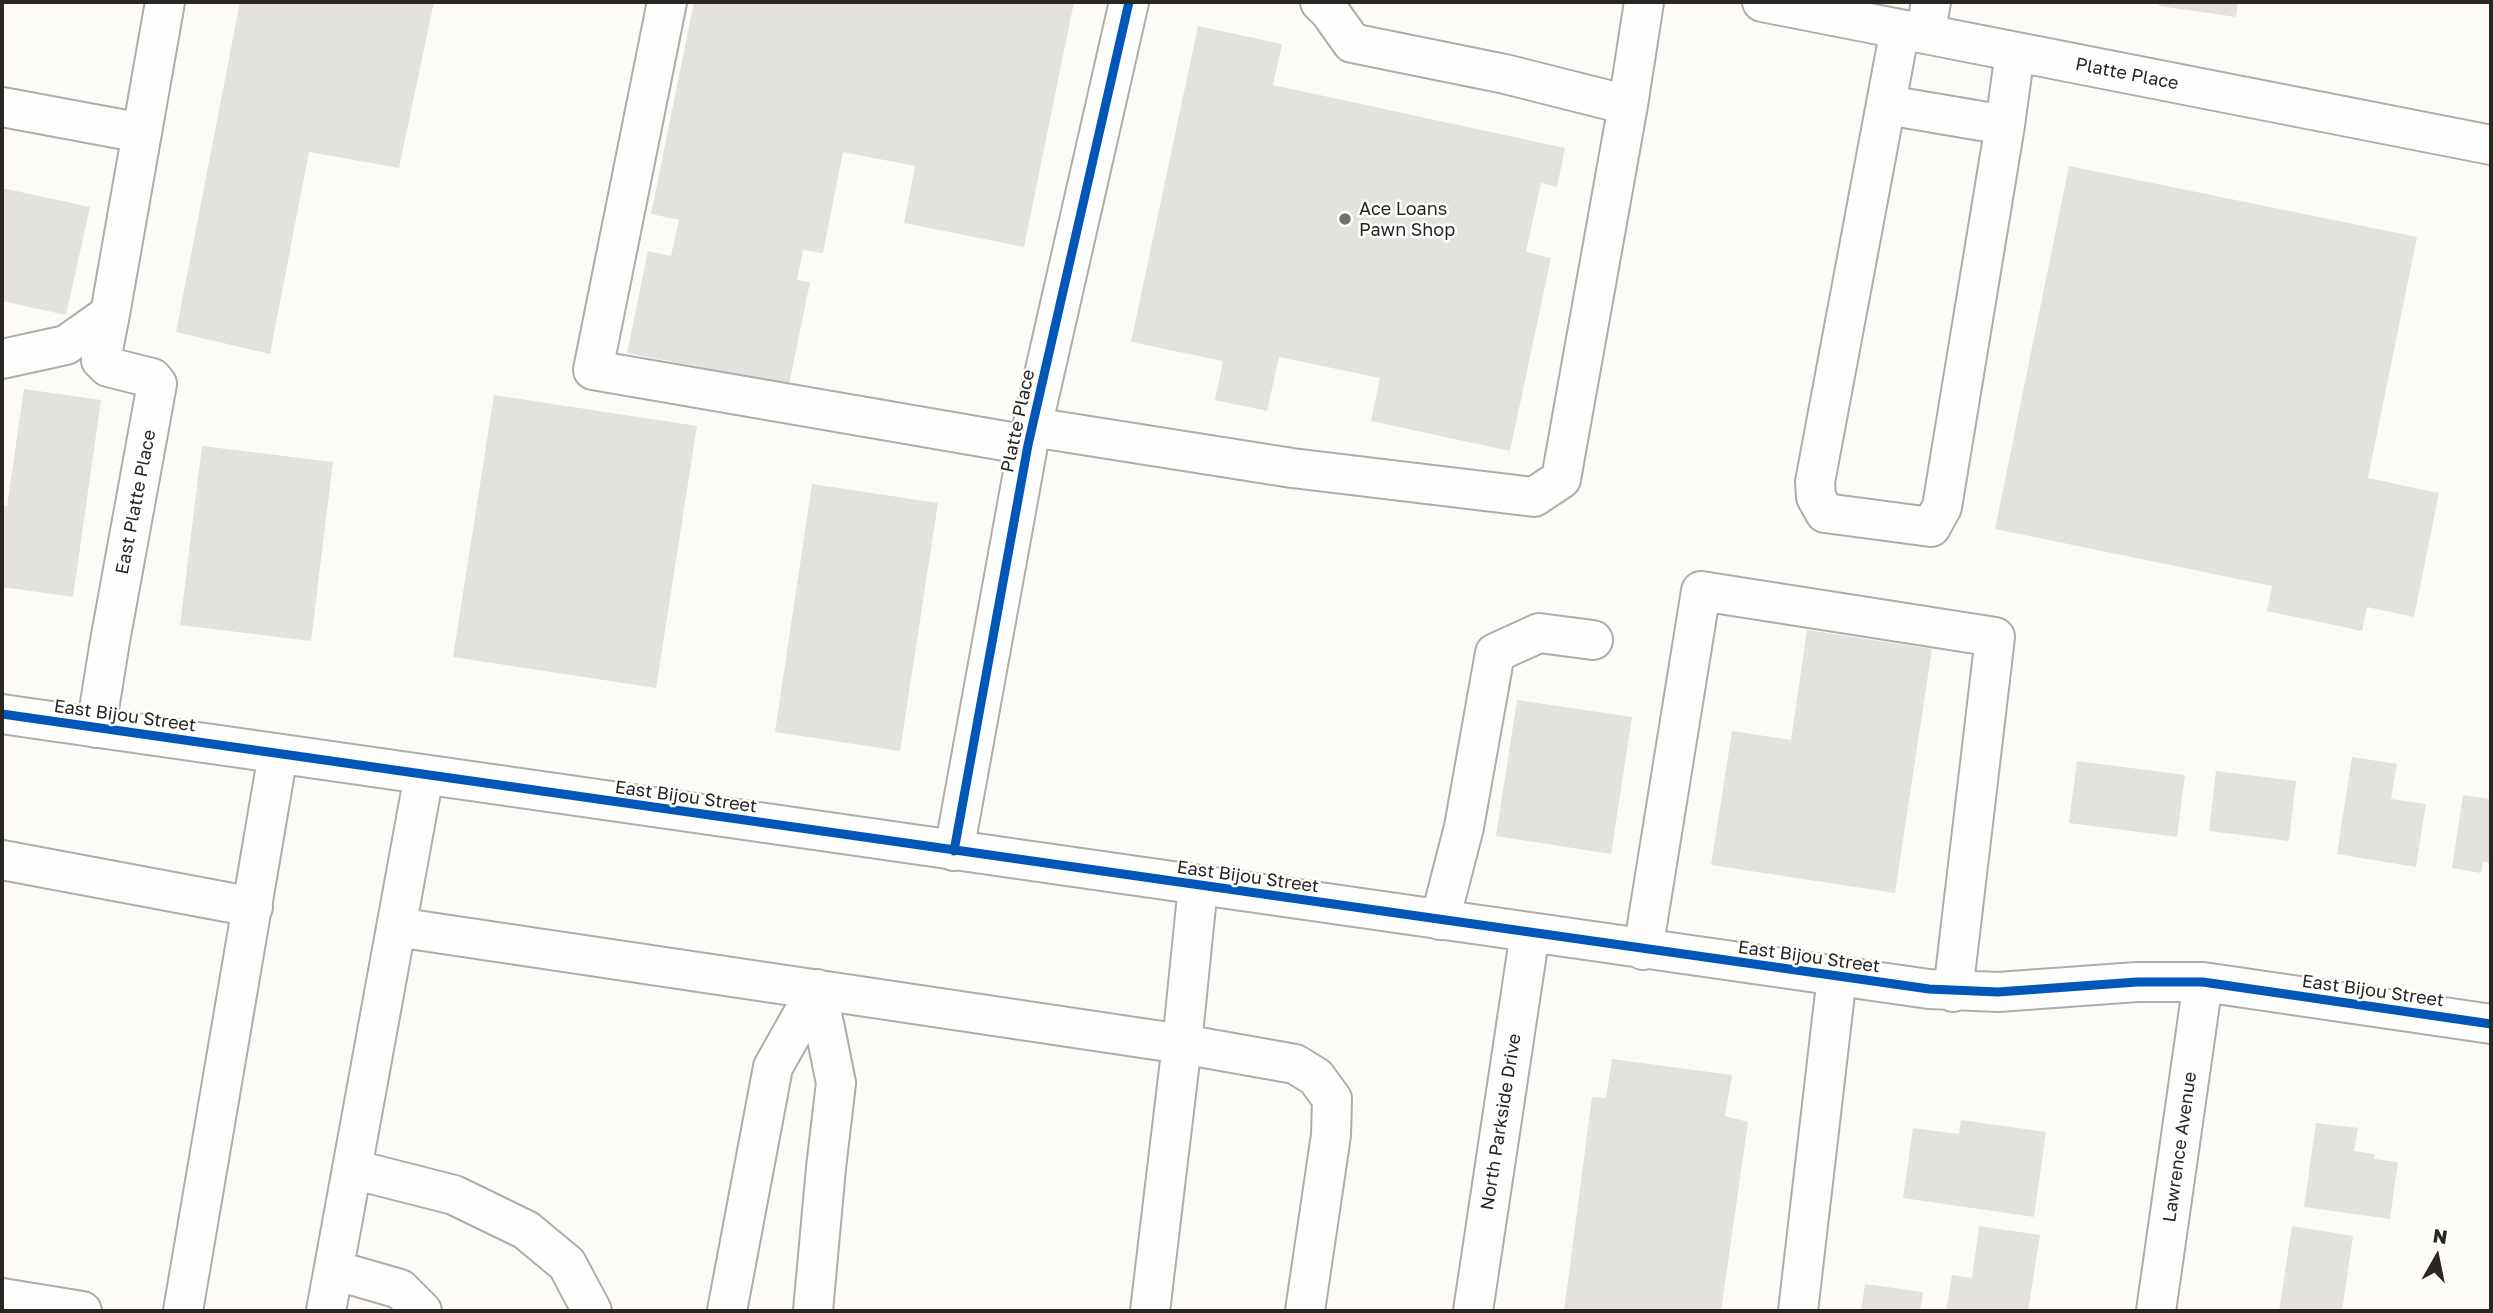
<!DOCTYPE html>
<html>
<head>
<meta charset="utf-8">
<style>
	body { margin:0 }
	#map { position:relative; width:2493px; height:1313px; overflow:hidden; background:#fdfbf8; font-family:"Golos Text",sans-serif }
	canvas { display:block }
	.frame { position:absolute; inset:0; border:4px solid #2a2722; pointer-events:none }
	.north { position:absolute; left:2402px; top:1222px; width:70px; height:70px; -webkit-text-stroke:5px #fff; paint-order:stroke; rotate:9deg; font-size:19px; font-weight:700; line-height:28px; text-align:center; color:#2a2722 }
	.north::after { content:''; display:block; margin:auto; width:24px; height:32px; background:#2a2722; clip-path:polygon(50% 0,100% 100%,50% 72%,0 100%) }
</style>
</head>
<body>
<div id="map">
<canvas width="2493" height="1313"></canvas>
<div class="frame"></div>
<div class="north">N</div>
</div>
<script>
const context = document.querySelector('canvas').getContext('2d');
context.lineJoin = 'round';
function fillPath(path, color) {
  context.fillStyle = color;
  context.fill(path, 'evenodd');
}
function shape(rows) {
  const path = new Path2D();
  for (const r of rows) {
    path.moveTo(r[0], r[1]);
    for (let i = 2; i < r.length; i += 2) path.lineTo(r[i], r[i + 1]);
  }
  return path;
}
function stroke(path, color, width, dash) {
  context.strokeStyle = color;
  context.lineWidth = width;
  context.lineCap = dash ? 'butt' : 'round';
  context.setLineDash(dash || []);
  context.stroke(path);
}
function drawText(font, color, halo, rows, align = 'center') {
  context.font = font + ' "Golos Text",sans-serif';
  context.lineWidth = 5;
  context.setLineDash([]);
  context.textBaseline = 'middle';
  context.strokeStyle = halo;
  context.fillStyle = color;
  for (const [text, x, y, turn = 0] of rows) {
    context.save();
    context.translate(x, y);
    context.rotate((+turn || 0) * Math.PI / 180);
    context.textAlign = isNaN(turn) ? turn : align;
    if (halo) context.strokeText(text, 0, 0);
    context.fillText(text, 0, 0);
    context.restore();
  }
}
const building = shape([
	[240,2,434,2,399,168,309,152,270,354,176,332],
	[694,2,1074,2,1024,247,904,223,915,166,843,152,823,253,803,250,797,280,810,282,789,385,627,353,648,251,671,256,679,220,651,214],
	[2159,2,2238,2,2236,17,2159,6],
	[1198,26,1282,44,1273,85,1565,148,1557,187,1541,183,1526,252,1551,258,1510,451,1371,421,1380,378,1279,357,1267,411,1215,400,1223,361,1131,342],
	[2069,166,2417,237,2368,478,2439,493,2414,617,2367,607,2362,631,2267,611,2272,586,1995,529],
	[2,188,90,207,66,315,2,301],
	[24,389,101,400,73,597,2,587,2,505,7,506],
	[494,395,697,426,656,688,453,657],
	[202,446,333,462,311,641,180,625],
	[812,484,938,503,900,751,775,732],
	[1807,630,1932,649,1895,893,1711,865,1732,731,1791,740],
	[1517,700,1632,717,1611,854,1496,836],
	[2352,757,2397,764,2391,799,2426,804,2416,867,2337,854],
	[2077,761,2185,775,2177,837,2069,823],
	[2216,771,2296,781,2289,841,2209,831],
	[2463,795,2491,799,2491,863,2483,862,2481,873,2452,868],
	[1612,1059,1732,1075,1725,1116,1748,1122,1721,1311,1564,1311,1592,1097,1606,1098],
	[1961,1120,2046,1132,2034,1217,1903,1198,1913,1128,1959,1134],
	[2316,1123,2358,1128,2354,1151,2375,1154,2374,1159,2398,1162,2390,1219,2304,1207],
	[1979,1226,2040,1235,2028,1311,1946,1311,1952,1275,1972,1278],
	[2292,1226,2353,1236,2342,1311,2279,1311],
	[1865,1284,1923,1292,1920,1311,1861,1311]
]);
const minor = shape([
	[667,2,593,370,1028,445],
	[1320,2,1330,12,1352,43,1505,74,1628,105],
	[1762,2,2491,145],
	[1900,29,1815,482,1816,497,1825,513,1931,527,1942,507,2005,125,2015,52],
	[1925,34,1931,2],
	[1887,105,2005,125],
	[2,107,142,133],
	[2,359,66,345,110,314,165,2],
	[1032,427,1292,468,1534,497,1561,479,1628,105,1644,2],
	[2,714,1929,989,1998,992,2137,982,2203,982,2491,1024],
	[96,728,110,641,157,384,152,378,108,367,101,360,110,314],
	[954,851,1028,445,1129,2],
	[2,860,253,907],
	[1198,886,1182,1044,1295,1064,1316,1077,1332,1099,1331,1135,1305,1311],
	[1440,920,1464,827,1495,653,1539,633,1593,640],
	[396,927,1182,1044,1150,1311],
	[1643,950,1701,591,1995,637,1953,992],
	[352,1169,454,1195,526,1230,567,1264,592,1311],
	[334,1270,400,1289,422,1311],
	[2,1298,82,1311],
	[183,1311,278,754],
	[326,1311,424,775],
	[727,1311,773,1067,817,989],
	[813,1311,826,1168,836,1083,817,989],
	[1473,1311,1530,933],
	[1798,1311,1837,976],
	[2156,1311,2203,982]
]);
const cycleway = shape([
	[2,714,1929,989,1998,992,2137,982,2203,982,2491,1024],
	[954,851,1028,445,1129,2]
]);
const markers = [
	[1345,219,7,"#74716d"]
];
const streetNames = [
	["Platte Place",2127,74,11],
	["Platte Place",1018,421,-78],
	["East Platte Place",136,502,-79],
	["East Bijou Street",125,716,8],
	["East Bijou Street",686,797,8],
	["East Bijou Street",1248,877,8],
	["East Bijou Street",1809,957,8],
	["East Bijou Street",2373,991,8],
	["North Parkside Drive",1501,1122,-81],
	["Lawrence Avenue",2180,1147,-82]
];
const poiNames = [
	["Ace Loans",1359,209],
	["Pawn Shop",1359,230]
];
fillPath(building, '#e4e2de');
stroke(minor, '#afadaa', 42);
stroke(minor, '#fffefe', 38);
stroke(cycleway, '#0057b8', 9);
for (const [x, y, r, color] of markers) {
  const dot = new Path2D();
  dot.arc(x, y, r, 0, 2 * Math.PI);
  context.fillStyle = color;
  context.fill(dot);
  stroke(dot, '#fff', 2.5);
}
drawText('18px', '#2a2722', '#fff', streetNames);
drawText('18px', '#2a2722', '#fff', poiNames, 'left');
</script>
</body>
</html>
